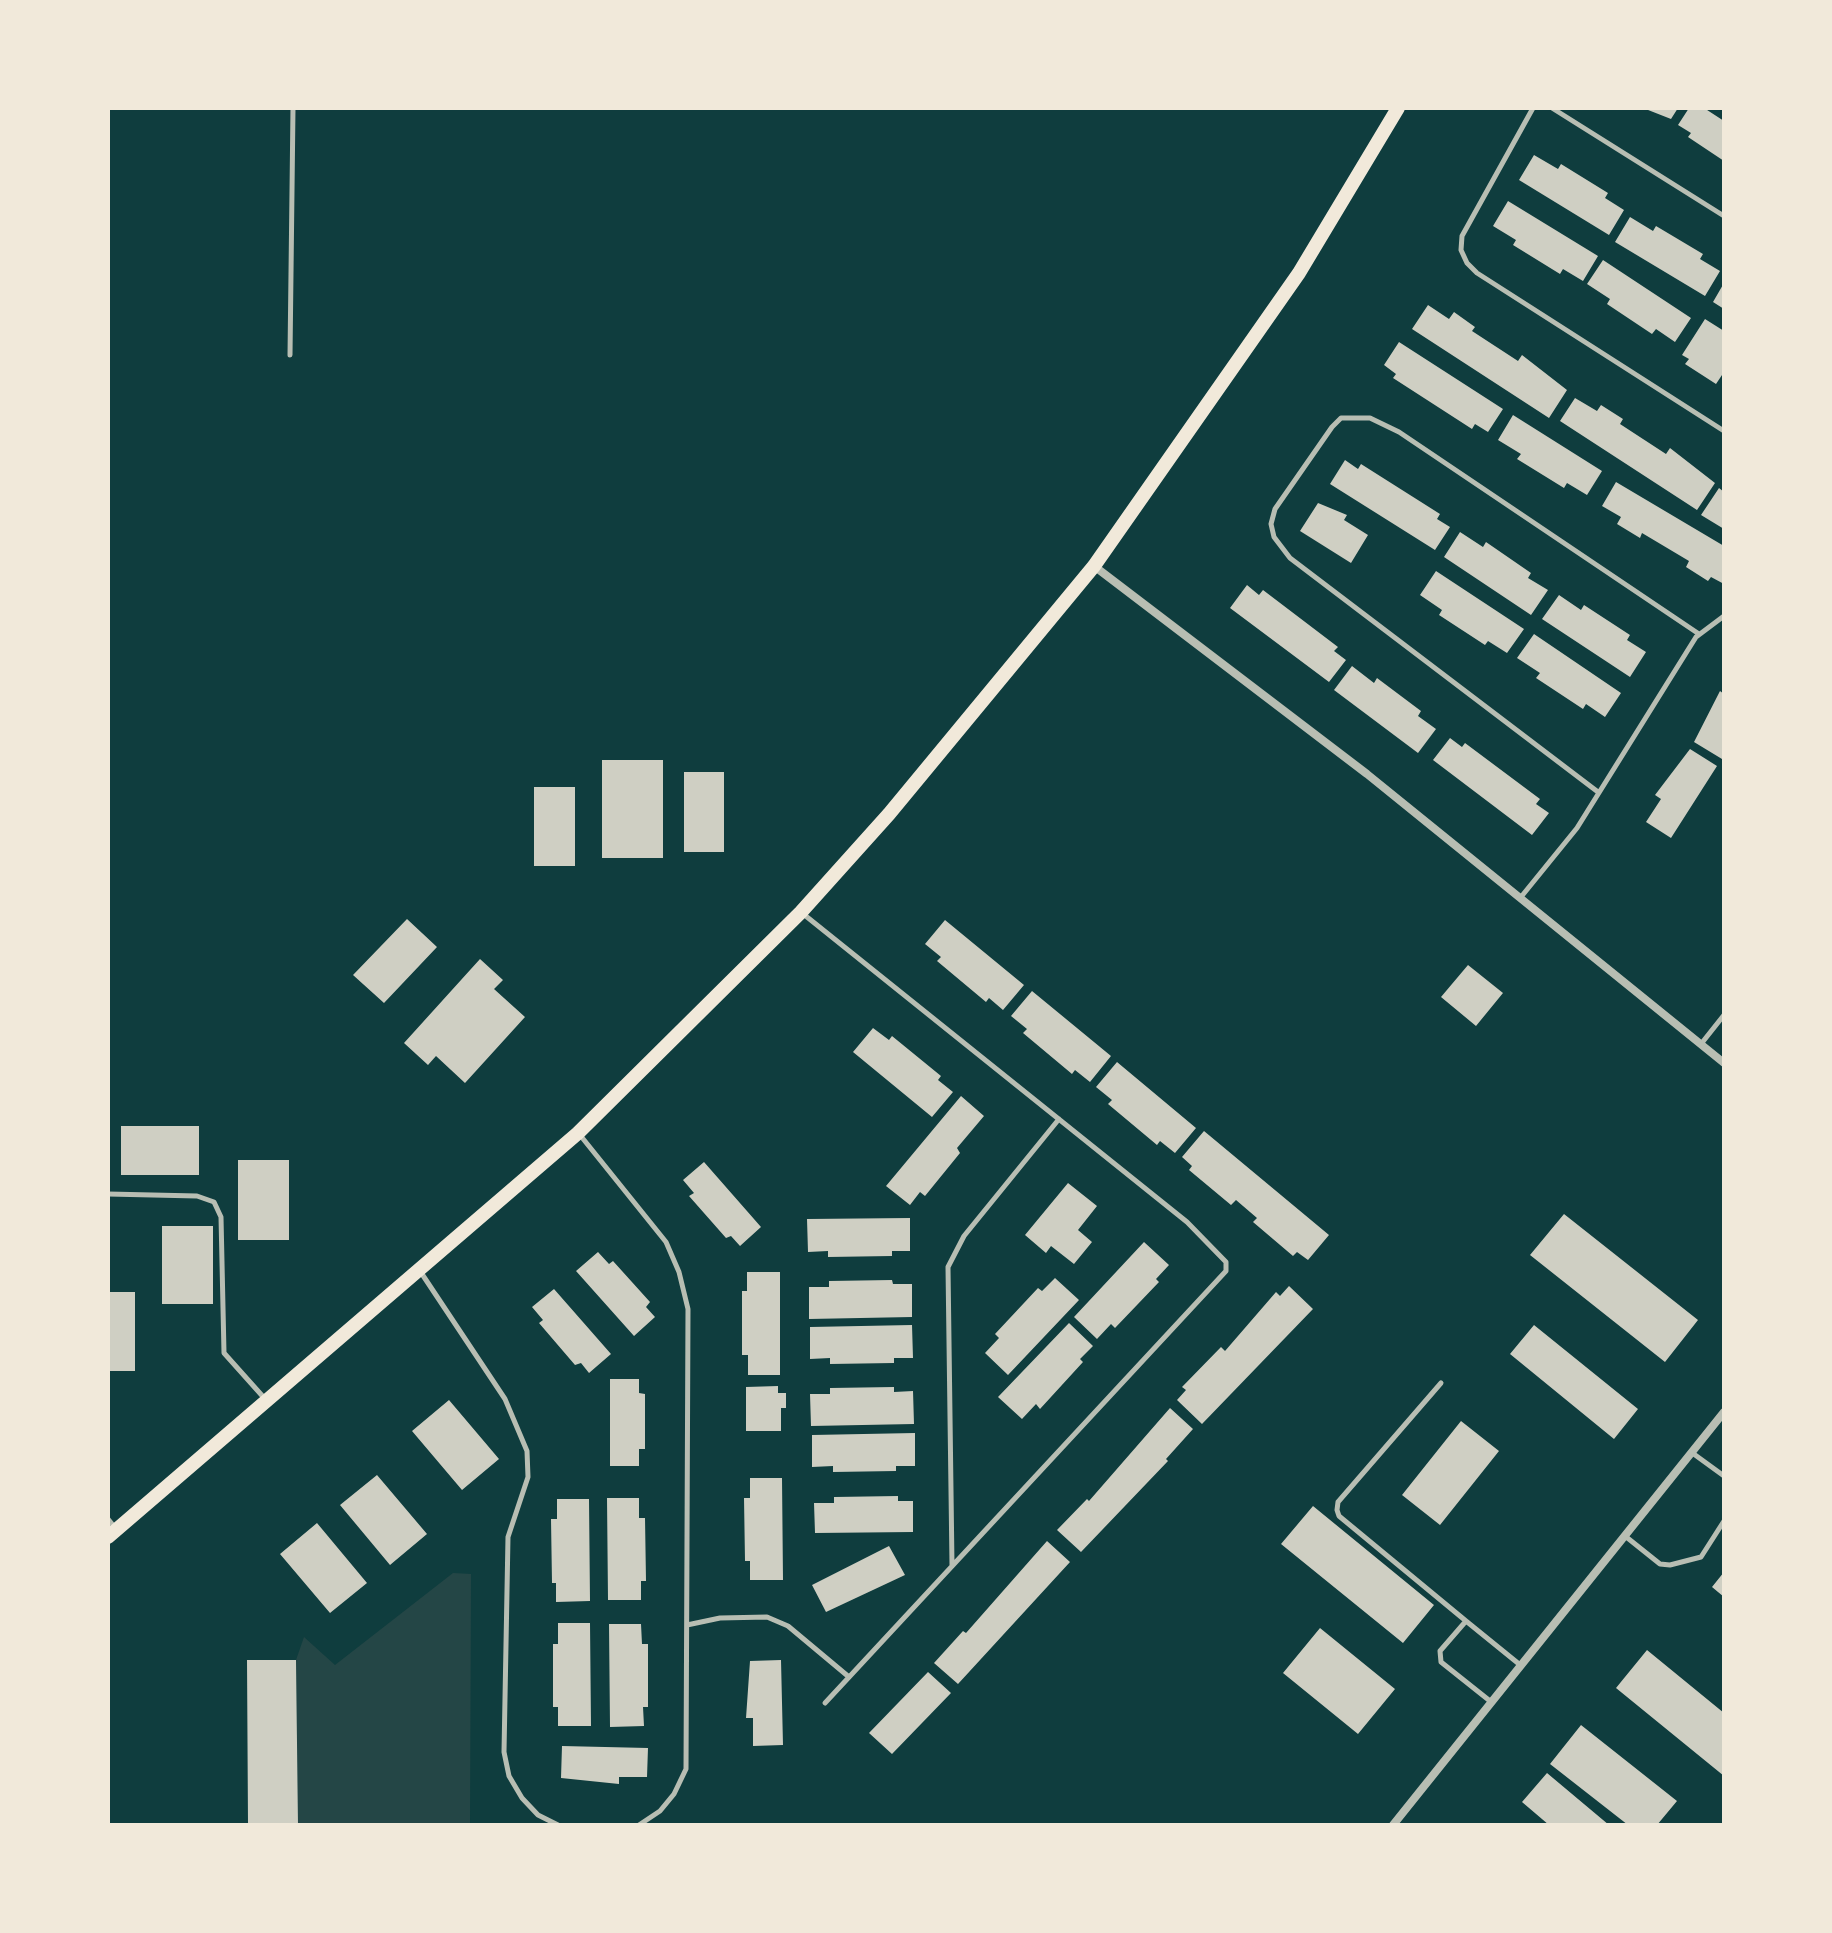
<!DOCTYPE html>
<html>
<head>
<meta charset="utf-8">
<style>
	body { margin:0 }
	#map { position:relative; width:1832px; height:1933px; overflow:hidden; background:#0f3d3e; font-family:"PT Sans",sans-serif }
	canvas { display:block }
	.frame { position:absolute; inset:0; border:110px solid #f1e9da; pointer-events:none }
</style>
</head>
<body>
<div id="map">
<canvas width="1832" height="1933"></canvas>
<div class="frame"></div>
</div>
<script>
const context = document.querySelector('canvas').getContext('2d');
context.lineJoin = 'round';
function fillPath(path, color) {
  context.fillStyle = color;
  context.fill(path, 'evenodd');
}
function shape(rows) {
  const path = new Path2D();
  for (const r of rows) {
    path.moveTo(r[0], r[1]);
    for (let i = 2; i < r.length; i += 2) path.lineTo(r[i], r[i + 1]);
  }
  return path;
}
function stroke(path, color, width, dash) {
  context.strokeStyle = color;
  context.lineWidth = width;
  context.lineCap = dash ? 'butt' : 'round';
  context.setLineDash(dash || []);
  context.stroke(path);
}
const green = shape([
	[453,1573,471,1574,470,1825,298,1825,296,1660,304,1637,335,1665]
]);
const building = shape([
	[1643,108,1678,108,1671,119],
	[1689,108,1704,108,1724,121,1724,161,1688,137,1691,133,1678,125],
	[1534,155,1558,169,1561,164,1608,193,1605,198,1624,210,1609,235,1519,180],
	[1508,201,1598,256,1583,281,1563,269,1560,274,1513,245,1516,240,1493,226],
	[1630,217,1653,231,1656,226,1703,254,1700,259,1720,271,1705,296,1615,242],
	[1603,260,1691,318,1675,342,1656,329,1652,334,1607,304,1610,299,1587,284],
	[1724,283,1724,309,1713,302],
	[1428,305,1449,319,1454,312,1475,327,1472,331,1518,361,1522,355,1567,390,1549,418,1412,329],
	[1705,319,1724,331,1724,372,1716,384,1685,364,1689,359,1682,355],
	[1399,342,1503,409,1488,432,1475,424,1472,429,1393,378,1396,374,1384,365],
	[1575,398,1597,411,1601,405,1623,419,1620,424,1666,454,1670,448,1715,483,1697,510,1560,421],
	[1513,415,1602,471,1587,495,1567,483,1564,488,1517,459,1521,454,1498,440],
	[1345,460,1358,469,1361,464,1440,514,1437,519,1450,527,1435,550,1330,484],
	[1616,482,1724,546,1724,584,1711,577,1708,581,1686,567,1689,561,1642,533,1640,538,1617,524,1621,517,1602,506],
	[1719,488,1724,492,1724,529,1701,515],
	[1318,503,1347,515,1344,520,1368,535,1351,563,1300,531],
	[1460,532,1483,547,1486,542,1531,573,1528,578,1548,590,1531,615,1444,557],
	[1436,571,1524,629,1507,653,1488,641,1485,645,1439,615,1442,610,1420,595],
	[1247,585,1259,595,1263,590,1338,647,1334,651,1346,660,1329,682,1230,608],
	[1559,595,1581,610,1584,605,1630,635,1627,640,1646,652,1630,677,1542,619],
	[1534,634,1621,693,1605,717,1586,704,1583,709,1536,678,1540,673,1517,658],
	[1352,666,1374,683,1377,678,1421,711,1418,716,1436,729,1418,753,1334,690],
	[1720,691,1724,694,1722,759,1694,742],
	[1450,738,1462,747,1465,743,1540,799,1536,804,1549,813,1532,835,1433,760],
	[1690,749,1717,766,1671,838,1646,822,1661,799,1655,795],
	[602,760,663,760,663,858,602,858],
	[684,772,724,772,724,852,684,852],
	[534,787,575,787,575,866,534,866],
	[407,919,437,947,384,1003,353,975],
	[945,920,1024,985,1003,1010,989,998,986,1002,937,961,941,957,925,944],
	[480,959,503,980,494,989,525,1017,465,1083,436,1056,428,1065,404,1043],
	[1468,965,1503,993,1476,1026,1441,997],
	[1032,991,1111,1056,1090,1082,1075,1070,1072,1074,1023,1033,1027,1029,1011,1016],
	[873,1028,889,1040,892,1036,941,1076,938,1080,953,1092,932,1117,853,1052],
	[1117,1062,1196,1128,1175,1153,1160,1141,1157,1145,1108,1104,1112,1100,1096,1087],
	[961,1096,984,1116,957,1148,960,1153,925,1196,920,1192,910,1205,886,1186],
	[121,1126,199,1126,199,1175,121,1175],
	[1204,1131,1329,1235,1308,1260,1297,1252,1293,1256,1253,1222,1257,1218,1236,1200,1231,1205,1189,1170,1192,1166,1182,1157],
	[238,1160,289,1160,289,1240,238,1240],
	[704,1162,761,1227,740,1246,731,1236,726,1238,689,1196,694,1193,683,1180],
	[1068,1183,1097,1206,1078,1230,1092,1242,1074,1264,1051,1246,1046,1253,1025,1235],
	[1564,1214,1698,1320,1665,1362,1530,1255],
	[910,1218,910,1251,892,1251,892,1256,828,1257,828,1251,808,1252,807,1219],
	[162,1226,213,1226,213,1304,162,1304],
	[1144,1242,1169,1265,1156,1279,1159,1282,1115,1328,1111,1324,1097,1339,1074,1317],
	[598,1252,609,1264,613,1261,650,1302,646,1307,655,1317,634,1336,576,1271],
	[747,1272,780,1272,780,1375,748,1375,748,1355,742,1355,742,1291,747,1291],
	[1055,1278,1079,1300,1008,1375,985,1353,999,1338,995,1334,1038,1288,1042,1291],
	[892,1280,893,1284,912,1284,912,1317,809,1319,809,1287,829,1287,829,1281],
	[1289,1286,1313,1309,1202,1424,1177,1400,1186,1390,1182,1387,1221,1347,1225,1351,1276,1292,1280,1296],
	[554,1289,611,1354,589,1373,581,1363,575,1365,539,1323,543,1320,532,1307],
	[108,1292,135,1292,135,1371,108,1371],
	[1069,1323,1093,1346,1080,1359,1083,1362,1040,1409,1036,1404,1022,1419,998,1397],
	[912,1325,913,1358,894,1358,894,1363,830,1364,830,1358,810,1359,810,1327],
	[1534,1325,1638,1409,1614,1439,1510,1354],
	[610,1379,639,1379,639,1393,645,1394,645,1449,639,1449,639,1466,610,1466],
	[778,1386,778,1393,786,1393,786,1408,781,1408,781,1431,746,1431,746,1387],
	[894,1387,894,1392,913,1391,914,1424,811,1426,810,1394,830,1394,830,1388],
	[449,1400,499,1459,462,1490,412,1431],
	[1170,1408,1193,1429,1166,1459,1168,1461,1081,1552,1057,1530,1087,1499,1089,1501],
	[1461,1421,1499,1451,1440,1525,1402,1495],
	[915,1433,915,1466,896,1466,896,1471,833,1472,833,1466,812,1467,812,1435],
	[377,1475,427,1534,390,1565,340,1505],
	[750,1478,782,1478,783,1580,750,1580,750,1561,745,1561,744,1498,750,1498],
	[898,1496,898,1501,913,1501,913,1532,815,1533,814,1503,834,1503,834,1497],
	[607,1498,639,1498,639,1518,645,1518,646,1581,641,1581,641,1600,608,1600],
	[557,1499,589,1499,590,1601,556,1602,556,1583,552,1583,551,1519,557,1519],
	[1313,1506,1434,1605,1403,1643,1281,1544],
	[317,1523,367,1583,330,1613,280,1554],
	[1047,1541,1070,1562,958,1684,934,1663,963,1631,966,1633],
	[889,1546,905,1575,826,1612,812,1585],
	[1724,1572,1724,1597,1712,1587],
	[558,1623,590,1623,591,1726,558,1726,558,1707,553,1707,553,1644,558,1644],
	[609,1624,641,1624,642,1644,648,1644,648,1707,643,1707,644,1726,610,1727],
	[1320,1628,1395,1689,1358,1734,1283,1673],
	[1647,1650,1724,1713,1724,1776,1616,1688],
	[247,1660,296,1660,298,1825,248,1825],
	[781,1660,783,1745,753,1746,753,1718,746,1718,750,1661],
	[928,1672,951,1693,892,1754,869,1733],
	[1581,1725,1677,1801,1657,1825,1628,1825,1550,1764],
	[562,1746,648,1748,647,1777,619,1777,619,1784,561,1778],
	[1547,1773,1609,1825,1549,1825,1522,1802]
]);
const service = shape([
	[1533,108,1462,236,1461,250,1467,263,1477,273,1724,431],
	[1552,108,1724,216],
	[290,355,293,108],
	[1598,792,1290,558,1274,537,1271,524,1275,509,1332,427,1341,418,1370,418,1399,432,1699,634],
	[1521,897,1577,828,1696,637,1724,616],
	[802,913,1187,1222,1226,1262,1226,1271,825,1703],
	[1701,1044,1724,1015],
	[580,1135,666,1242,679,1272,688,1309,686,1769,674,1794,660,1811,639,1825],
	[108,1194,197,1196,214,1202,221,1217,224,1353,266,1400],
	[420,1271,505,1399,527,1451,528,1477,508,1537,504,1752,509,1776,522,1798,538,1815,558,1825],
	[1441,1383,1338,1502,1337,1510,1339,1516,1466,1621],
	[1691,1452,1724,1476],
	[108,1519,116,1529],
	[1625,1536,1660,1564,1670,1565,1701,1557,1724,1521],
	[952,1565,948,1267,964,1236,1059,1119],
	[687,1625,720,1618,767,1617,788,1626,849,1677],
	[1490,1701,1441,1662,1440,1651,1466,1621,1519,1664]
]);
const minor = shape([
	[1094,566,1367,774,1724,1063],
	[1393,1825,1724,1412]
]);
const secondary = shape([
	[108,1537,578,1133,801,912,889,814,1094,566,1299,273,1398,108]
]);
fillPath(green, '#244646');
fillPath(building, '#cfcfc3');
stroke(service, '#b8beb3', 5);
stroke(minor, '#b8beb3', 8);
stroke(secondary, '#f1e9da', 14);
</script>
</body>
</html>
